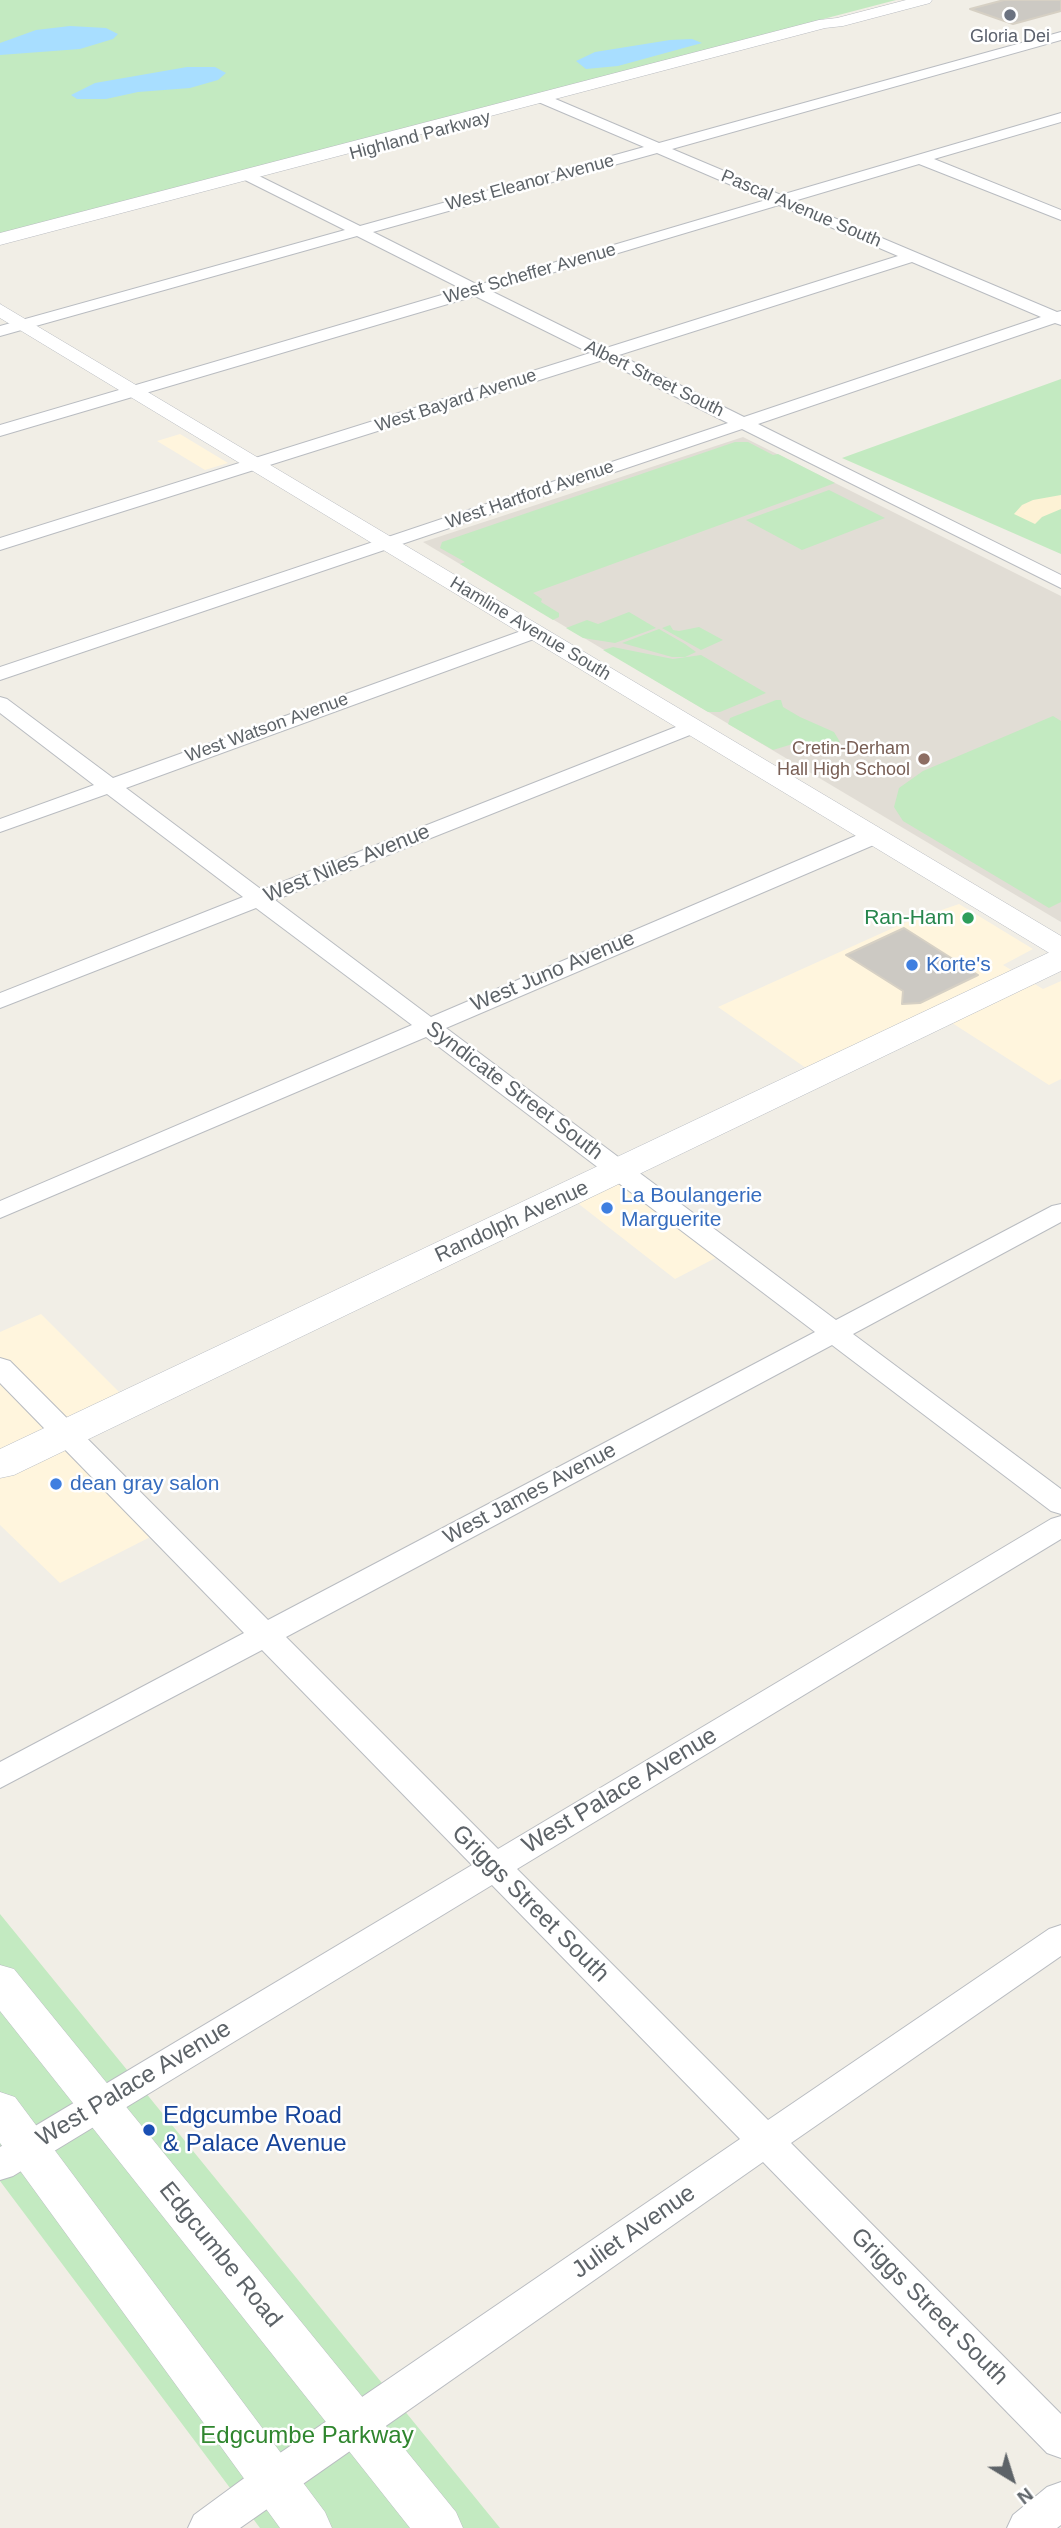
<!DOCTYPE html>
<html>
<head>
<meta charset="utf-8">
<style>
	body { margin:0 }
	#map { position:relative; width:1061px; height:2528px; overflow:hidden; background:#f1eee6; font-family:Helvetica,sans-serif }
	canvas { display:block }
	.north { position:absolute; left:977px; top:2444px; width:70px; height:70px; -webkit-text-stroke:5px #fff; paint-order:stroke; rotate:142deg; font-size:19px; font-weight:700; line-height:28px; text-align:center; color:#5d6368 }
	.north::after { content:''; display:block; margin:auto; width:24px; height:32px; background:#5d6368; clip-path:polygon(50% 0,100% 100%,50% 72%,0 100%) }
</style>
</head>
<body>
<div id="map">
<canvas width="1061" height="2528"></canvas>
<div class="north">N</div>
</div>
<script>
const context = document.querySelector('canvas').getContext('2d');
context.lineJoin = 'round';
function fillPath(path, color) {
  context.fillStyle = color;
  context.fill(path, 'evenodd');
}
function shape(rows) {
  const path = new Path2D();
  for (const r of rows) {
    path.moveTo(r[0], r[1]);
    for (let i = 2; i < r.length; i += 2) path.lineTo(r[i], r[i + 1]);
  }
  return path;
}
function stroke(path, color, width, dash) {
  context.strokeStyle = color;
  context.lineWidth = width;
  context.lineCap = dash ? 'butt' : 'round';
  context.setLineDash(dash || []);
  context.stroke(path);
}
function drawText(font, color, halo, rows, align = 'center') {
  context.font = font + ' Helvetica,sans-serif';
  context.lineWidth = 5;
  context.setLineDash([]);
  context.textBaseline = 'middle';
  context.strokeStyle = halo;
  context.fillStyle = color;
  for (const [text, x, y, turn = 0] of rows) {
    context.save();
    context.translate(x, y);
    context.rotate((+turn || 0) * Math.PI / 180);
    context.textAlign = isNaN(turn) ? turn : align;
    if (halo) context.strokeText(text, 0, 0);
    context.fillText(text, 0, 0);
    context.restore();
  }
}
const commercial = shape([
	[180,434,228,463,205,470,157,441],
	[959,904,1033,949,1003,965,1043,989,1061,981,1061,1079,1049,1085,938,1014,816,1075,718,1007,904,923],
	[618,1167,727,1252,675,1279,566,1194],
	[41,1314,130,1403,66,1433,162,1531,60,1583,0,1525,0,1332]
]);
const education = shape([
	[743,437,1061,596,1061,922,423,542]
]);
const green = shape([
	[0,0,896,0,0,234],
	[1061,379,1061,554,842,458],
	[735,442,748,442,773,455,778,454,835,483,533,593,542,599,541,602,559,613,559,617,553,620,460,564,465,562,440,548,442,542],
	[829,490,885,518,802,550,746,520],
	[629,612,656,628,615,643,583,638,566,628,587,620,598,624],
	[670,625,673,630,679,631,699,627,723,640,701,650,662,628],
	[659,629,685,644,696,652,685,657,672,657,622,643],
	[613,647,673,659,701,655,766,693,720,712,708,712,603,650],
	[776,700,781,700,783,707,800,717,834,732,840,742,796,743,773,750,728,724,730,718],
	[1053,716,1061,721,1061,902,1049,908,903,821,894,807,899,788,923,771],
	[0,1914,167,2119,500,2528,260,2528,0,2181]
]);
const sand = shape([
	[1061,495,1061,509,1042,517,1035,524,1014,514,1022,505,1033,500]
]);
const water = shape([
	[70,26,106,28,118,34,113,39,80,49,0,55,0,43,36,30],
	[692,39,702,43,618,66,586,69,576,61,595,52,670,40],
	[187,67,215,67,226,73,218,80,190,88,138,92,106,99,77,99,71,95,95,83]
]);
const building = shape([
	[1004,0,1061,0,1061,11,1013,24,970,9,1004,0],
	[904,928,978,975,920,1003,902,1004,903,991,846,955,904,928]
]);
const minor = shape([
	[1061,32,1061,40,672,149,781,195,1061,113,1061,122,934,159,1061,210,1061,220,919,164,794,201,1057,312,1061,311,1061,325,1055,323,758,424,1061,575,1061,588,742,429,0,680,0,667,728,423,603,360,0,550,0,538,590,353,475,296,0,436,0,425,462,289,357,236,0,336,0,326,345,230,241,178,239,175,241,172,251,172,360,226,644,147,536,101,536,95,546,95,659,143,1061,32],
	[657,153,766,200,478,285,373,232,657,153],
	[779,205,898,256,606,348,491,291,779,205],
	[912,262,1041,317,744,417,619,355,912,262],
	[535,626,542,628,545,632,542,636,126,788,262,890,686,723,700,723,703,727,700,731,275,900,431,1017,867,831,883,831,886,836,883,841,446,1028,836,1320,1052,1206,1061,1204,1061,1222,853,1334,1061,1489,1061,1514,1051,1511,832,1345,286,1637,498,1849,1051,1519,1061,1516,1061,1539,517,1869,768,2120,1049,1929,1061,1925,1061,1956,791,2143,1061,2414,1061,2458,1047,2453,763,2162,240,2528,188,2528,194,2515,258,2468,740,2139,492,1885,13,2176,0,2180,0,2147,472,1865,262,1650,0,1788,0,1762,244,1633,0,1383,0,1358,10,1361,268,1620,815,1332,426,1037,0,1218,0,1201,412,1025,256,908,0,1008,0,993,243,897,107,794,0,832,0,819,94,785,0,713,0,697,7,699,113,778,535,626],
	[1061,2482,1061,2525,1057,2528,1007,2528,1013,2515,1047,2487,1061,2482]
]);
const tertiary = shape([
	[906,0,932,0,930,3,843,26,825,28,0,245,0,233,819,20,837,18,906,0],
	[0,304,1061,936,1061,956,1051,954,0,318,0,304],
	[0,1965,14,1969,456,2512,463,2528,410,2528,0,2011,0,1965],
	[0,2092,15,2097,325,2512,332,2528,280,2528,0,2143,0,2092]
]);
const secondary = shape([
	[1061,949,1061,971,14,1475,0,1478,0,1449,1050,952,1061,949]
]);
const markers = [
	[1010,15,7,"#6b7280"],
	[924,759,7,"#8d6e63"],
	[968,918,7,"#2e9e5b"],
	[912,965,7,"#3f7fe0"],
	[607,1208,7,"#3f7fe0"],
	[56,1484,7,"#3f7fe0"],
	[149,2130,7,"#1a4fb4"]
];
const farWorshipnames = [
	["Gloria Dei",1010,37]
];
const farStreetnames = [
	["Highland Parkway",420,136,-15],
	["West Eleanor Avenue",530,183,-15],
	["Pascal Avenue South",801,209,23],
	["West Scheffer Avenue",530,274,-16],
	["Albert Street South",654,379,26],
	["West Bayard Avenue",456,401,-18],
	["West Hartford Avenue",530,495,-19],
	["Hamline Avenue South",530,629,31],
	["West Watson Avenue",267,728,-20]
];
const farEducationnames = [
	["Cretin-Derham",910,749],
	["Hall High School",910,770]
];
const streetNames = [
	["West Niles Avenue",347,864,-22],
	["West Juno Avenue",553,972,-23],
	["Syndicate Street South",514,1091,37],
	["Randolph Avenue",512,1222,-25],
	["West James Avenue",530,1494,-28]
];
const leisureNames = [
	["Ran-Ham",954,918]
];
const shopNames = [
	["Korte's",926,965],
	["La Boulangerie",621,1196],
	["Marguerite",621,1220],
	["dean gray salon",70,1484]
];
const nearStreetnames = [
	["West Palace Avenue",620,1791,-31],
	["Griggs Street South",530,1904,45],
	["West Palace Avenue",134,2084,-31],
	["Juliet Avenue",634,2232,-35],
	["Edgcumbe Road",220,2255,51],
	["Griggs Street South",929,2307,45]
];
const nearTransitnames = [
	["Edgcumbe Road",163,2116],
	["& Palace Avenue",163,2144]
];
const nearParknames = [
	["Edgcumbe Parkway",307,2436]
];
fillPath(commercial, '#fff5dd');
fillPath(education, '#e1ddd5');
fillPath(green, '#c3eac1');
fillPath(sand, '#fdf2d5');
fillPath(water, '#a8deff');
fillPath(building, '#ccc9c3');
stroke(building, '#d6d0c4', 2);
stroke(minor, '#b9bcc1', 2);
stroke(tertiary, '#b9bcc1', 1);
stroke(secondary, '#b9bdc3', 1);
fillPath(minor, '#fff');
fillPath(tertiary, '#fff');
fillPath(secondary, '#fff');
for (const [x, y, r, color] of markers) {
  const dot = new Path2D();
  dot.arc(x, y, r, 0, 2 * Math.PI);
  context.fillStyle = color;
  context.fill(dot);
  stroke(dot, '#fff', 2.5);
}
drawText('18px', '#5b616d', '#fff', farWorshipnames);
drawText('18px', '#5d6368', '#fff', farStreetnames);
drawText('18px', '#785e54', '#fff', farEducationnames, 'right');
drawText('21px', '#5d6368', '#fff', streetNames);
drawText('21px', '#27864d', '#fff', leisureNames, 'right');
drawText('21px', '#366cbe', '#fff', shopNames, 'left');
drawText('24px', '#5d6368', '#fff', nearStreetnames);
drawText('24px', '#164399', '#fff', nearTransitnames, 'left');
drawText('24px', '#2f862e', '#fff', nearParknames);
</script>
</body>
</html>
